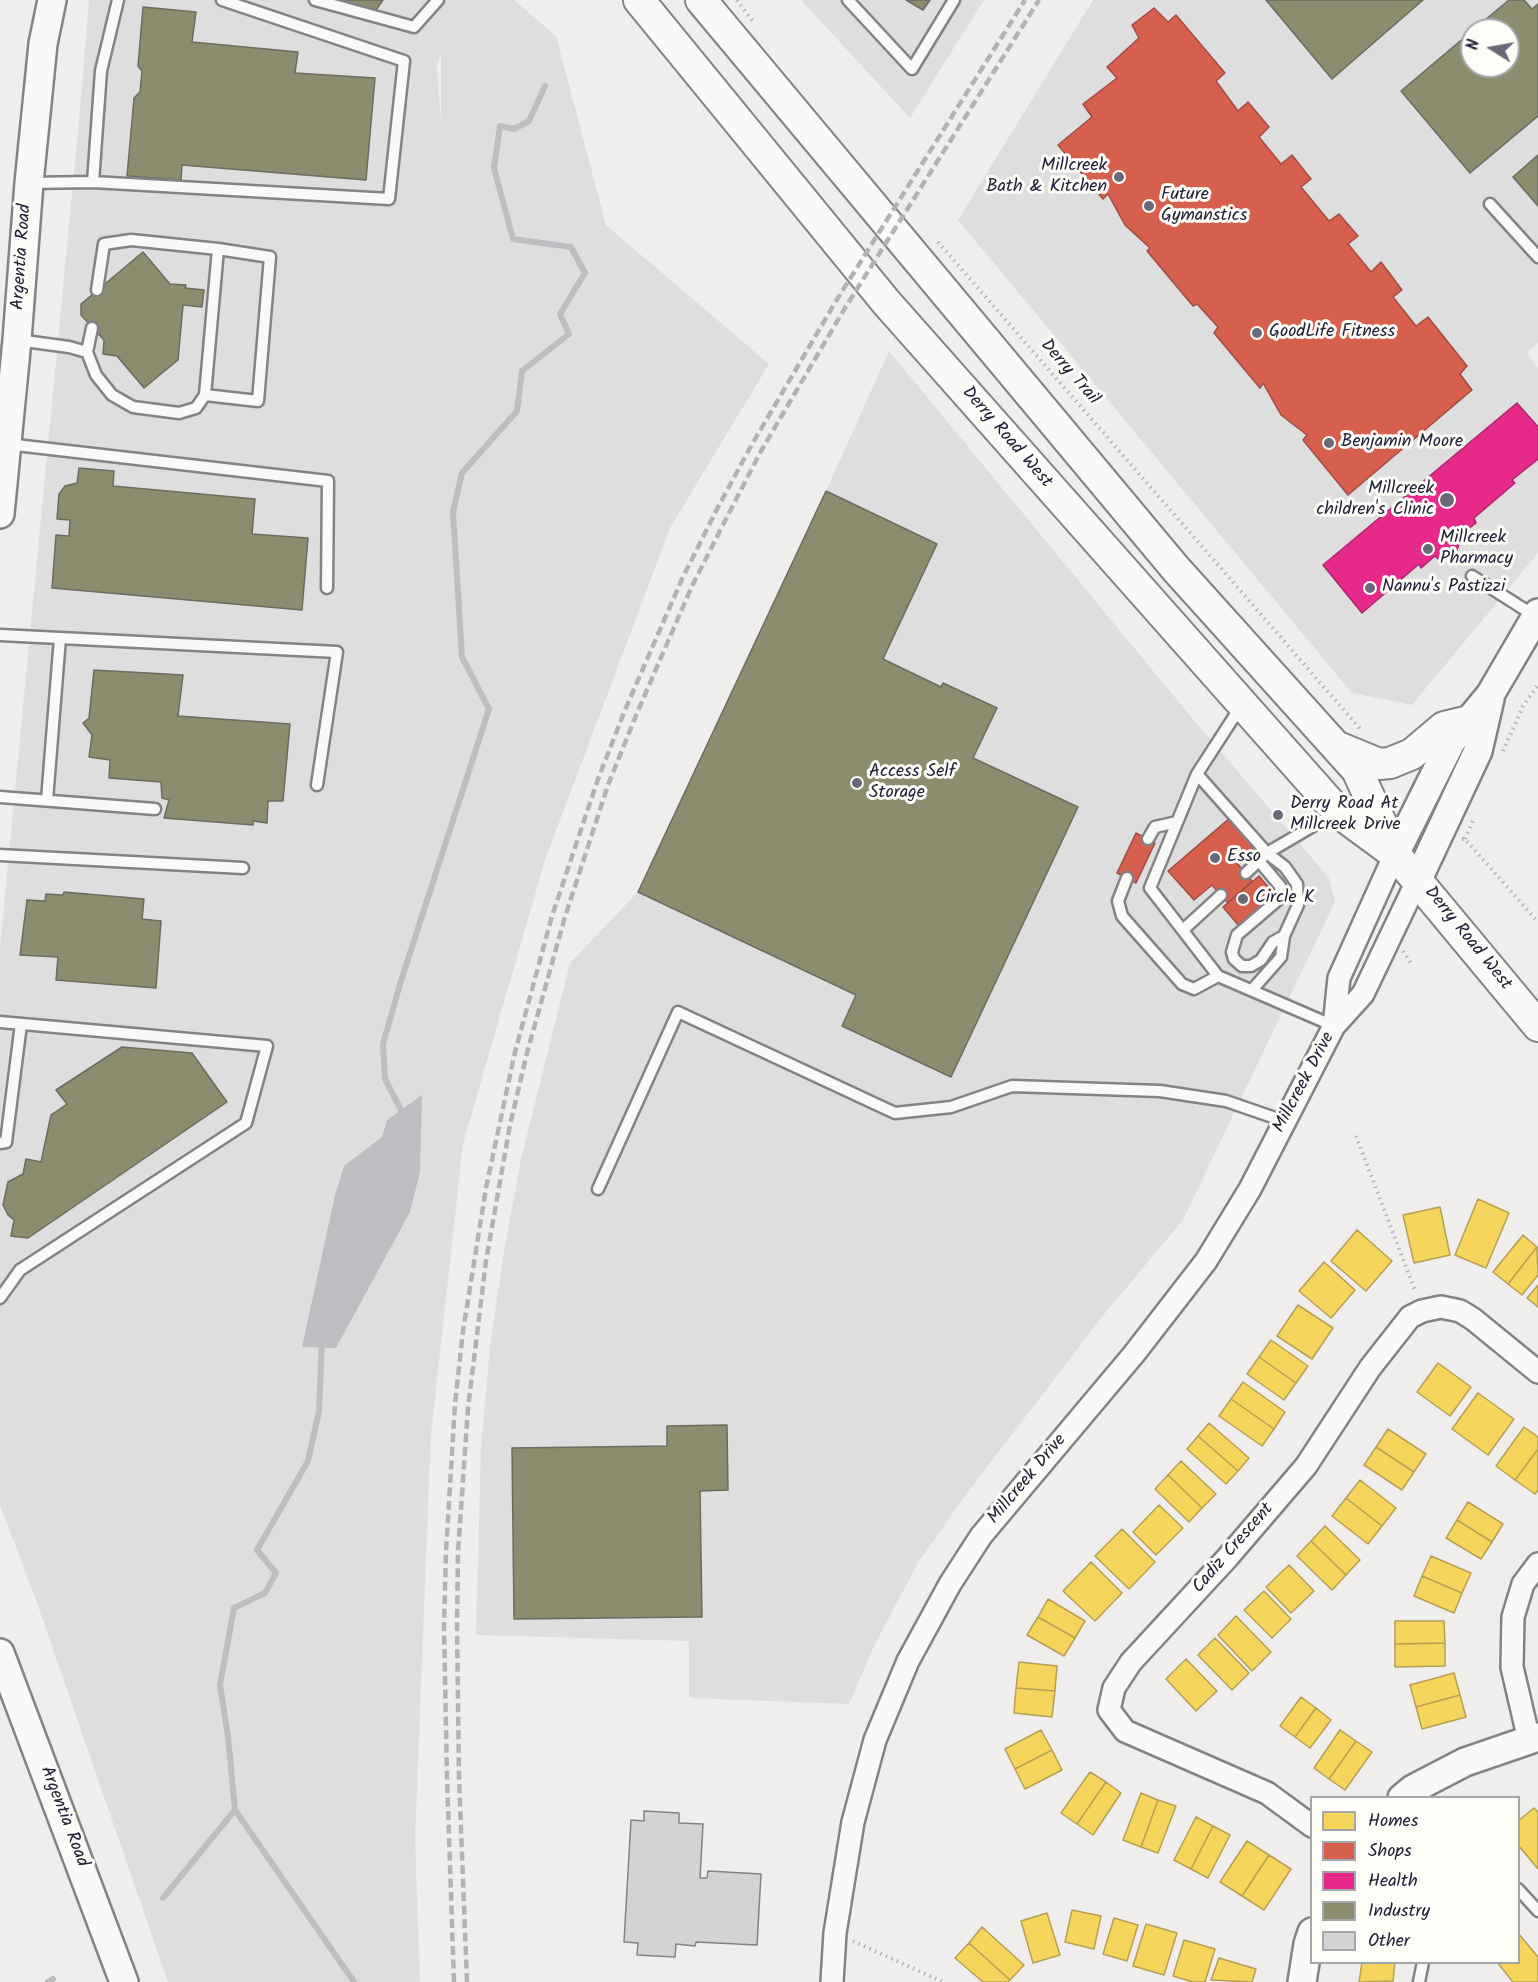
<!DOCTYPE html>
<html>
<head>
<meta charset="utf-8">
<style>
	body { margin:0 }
	#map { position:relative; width:1538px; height:1982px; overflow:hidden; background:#efeeed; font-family:Kalam,sans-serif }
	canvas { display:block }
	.legend { position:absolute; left:1310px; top:1796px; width:210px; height:168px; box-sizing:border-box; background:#fdfcf7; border:2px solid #a5a5ac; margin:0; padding:8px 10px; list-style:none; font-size:18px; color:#22223b }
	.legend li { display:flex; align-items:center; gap:12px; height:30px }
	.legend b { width:30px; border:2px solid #a5a5ac }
	.north { position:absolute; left:1460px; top:18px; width:60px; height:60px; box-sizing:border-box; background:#fdfcf7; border:2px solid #a5a5ac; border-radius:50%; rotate:281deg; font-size:16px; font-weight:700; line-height:24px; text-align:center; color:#22223b }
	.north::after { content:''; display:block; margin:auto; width:21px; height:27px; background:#6a6979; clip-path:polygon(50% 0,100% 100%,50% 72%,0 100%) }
</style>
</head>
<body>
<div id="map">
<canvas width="1538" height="1982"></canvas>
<ul class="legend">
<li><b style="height:16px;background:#f6d55c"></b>Homes</li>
<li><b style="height:16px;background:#d6604d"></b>Shops</li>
<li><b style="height:16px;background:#e7298a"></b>Health</li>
<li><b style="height:16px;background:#8c8c6e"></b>Industry</li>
<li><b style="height:16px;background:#d4d3d4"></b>Other</li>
</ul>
<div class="north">N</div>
</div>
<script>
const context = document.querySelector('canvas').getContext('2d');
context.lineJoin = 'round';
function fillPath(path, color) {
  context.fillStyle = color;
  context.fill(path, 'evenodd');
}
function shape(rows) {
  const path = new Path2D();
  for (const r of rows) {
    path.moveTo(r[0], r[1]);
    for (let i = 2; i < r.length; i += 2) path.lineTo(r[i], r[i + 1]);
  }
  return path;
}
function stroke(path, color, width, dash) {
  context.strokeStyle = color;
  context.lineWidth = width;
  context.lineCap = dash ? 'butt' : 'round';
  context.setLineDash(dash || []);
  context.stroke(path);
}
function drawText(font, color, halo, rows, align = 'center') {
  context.font = font + ' Kalam,sans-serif';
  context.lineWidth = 6;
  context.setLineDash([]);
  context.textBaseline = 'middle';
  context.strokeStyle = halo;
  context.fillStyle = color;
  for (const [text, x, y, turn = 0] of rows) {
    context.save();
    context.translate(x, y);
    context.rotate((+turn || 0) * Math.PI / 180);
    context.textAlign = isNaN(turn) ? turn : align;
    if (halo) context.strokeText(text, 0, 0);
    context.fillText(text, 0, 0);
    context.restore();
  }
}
const built = shape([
	[89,0,514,0,556,36,606,225,769,364,670,528,545,860,463,1144,431,1434,415,1838,420,1982,168,1982,37,1603,0,1505,0,948,81,99],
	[441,53,441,123,437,66],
	[801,0,984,0,910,118],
	[1093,0,1538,0,1538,343,1527,353,1538,368,1538,553,1412,705,1352,693,958,220],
	[1472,30,1508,30,1508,66,1472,66],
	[889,351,1187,712,1329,878,1335,902,1183,1220,1102,1317,967,1493,918,1563,876,1642,849,1704,689,1698,689,1641,476,1635,481,1449,490,1346,504,1252,521,1159,570,963,638,892,826,491]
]);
const water = shape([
	[422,1095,420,1172,410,1212,336,1348,302,1347,335,1195,344,1166,382,1137,387,1120]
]);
const homes = shape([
	[1478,1199,1509,1213,1486,1268,1455,1255,1478,1199],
	[1440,1207,1450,1255,1414,1263,1403,1215,1440,1207],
	[1357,1230,1392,1261,1366,1291,1331,1261,1357,1230],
	[1523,1235,1537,1247,1508,1284,1493,1272,1523,1235],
	[1537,1247,1538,1275,1522,1295,1508,1284,1537,1247],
	[1324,1262,1355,1290,1331,1318,1299,1291,1324,1262],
	[1538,1285,1538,1307,1527,1298,1538,1285],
	[1298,1305,1333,1328,1312,1359,1277,1336,1298,1305],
	[1271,1340,1308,1366,1296,1383,1259,1357,1271,1340],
	[1259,1357,1296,1383,1284,1400,1247,1374,1259,1357],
	[1438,1363,1471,1387,1450,1416,1417,1392,1438,1363],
	[1243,1382,1285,1412,1274,1429,1231,1399,1243,1382],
	[1478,1393,1514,1419,1488,1455,1452,1429,1478,1393],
	[1231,1399,1274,1429,1262,1446,1219,1416,1231,1399],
	[1209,1423,1249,1458,1238,1471,1198,1436,1209,1423],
	[1524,1427,1538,1437,1538,1449,1515,1480,1496,1466,1524,1427],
	[1388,1429,1426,1454,1414,1472,1376,1447,1388,1429],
	[1198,1436,1238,1471,1226,1484,1187,1449,1198,1436],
	[1376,1447,1414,1472,1402,1490,1364,1465,1376,1447],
	[1538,1449,1538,1490,1535,1494,1515,1480,1538,1449],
	[1181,1461,1216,1494,1202,1508,1168,1475,1181,1461],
	[1168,1475,1202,1508,1189,1522,1155,1489,1168,1475],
	[1360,1480,1396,1508,1382,1526,1346,1498,1360,1480],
	[1346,1498,1382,1526,1368,1544,1332,1516,1346,1498],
	[1468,1502,1503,1524,1492,1542,1457,1520,1468,1502],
	[1159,1505,1183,1528,1156,1555,1133,1532,1159,1505],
	[1457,1520,1492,1542,1481,1559,1446,1538,1457,1520],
	[1325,1526,1360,1560,1346,1575,1311,1541,1325,1526],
	[1122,1529,1155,1562,1129,1589,1095,1556,1122,1529],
	[1311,1541,1346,1575,1332,1590,1297,1556,1311,1541],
	[1431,1556,1471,1573,1462,1593,1422,1576,1431,1556],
	[1091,1562,1122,1593,1095,1621,1063,1591,1091,1562],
	[1289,1565,1314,1591,1291,1613,1266,1587,1289,1565],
	[1422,1576,1462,1593,1454,1613,1414,1596,1422,1576],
	[1264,1591,1291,1619,1272,1638,1244,1610,1264,1591],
	[1048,1599,1085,1621,1075,1638,1038,1617,1048,1599],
	[1236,1616,1271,1652,1252,1671,1218,1635,1236,1616],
	[1038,1617,1075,1638,1064,1656,1027,1635,1038,1617],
	[1395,1621,1444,1621,1445,1643,1395,1644,1395,1621],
	[1215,1638,1249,1673,1232,1690,1198,1655,1215,1638],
	[1445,1643,1445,1666,1395,1667,1395,1644,1445,1643],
	[1186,1659,1217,1691,1196,1711,1166,1679,1186,1659],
	[1019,1662,1057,1666,1055,1691,1016,1688,1019,1662],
	[1454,1673,1460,1695,1416,1707,1410,1685,1454,1673],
	[1016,1688,1055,1691,1052,1717,1014,1713,1016,1688],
	[1460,1695,1466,1717,1422,1729,1416,1707,1460,1695],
	[1301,1697,1316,1708,1295,1737,1280,1726,1301,1697],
	[1316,1708,1331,1720,1310,1748,1295,1737,1316,1708],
	[1041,1730,1052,1750,1015,1769,1005,1749,1041,1730],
	[1340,1730,1356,1741,1329,1779,1314,1768,1340,1730],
	[1356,1741,1372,1752,1345,1790,1329,1779,1356,1741],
	[1052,1750,1062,1770,1025,1789,1015,1769,1052,1750],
	[1090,1772,1106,1782,1077,1824,1061,1813,1090,1772],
	[1106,1782,1121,1793,1093,1835,1077,1824,1106,1782],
	[1141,1793,1158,1800,1141,1847,1123,1840,1141,1793],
	[1158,1800,1176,1806,1158,1853,1141,1847,1158,1800],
	[1534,1808,1538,1812,1538,1869,1518,1845,1518,1821,1534,1808],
	[1196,1817,1213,1826,1191,1869,1174,1860,1196,1817],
	[1213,1826,1230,1835,1208,1878,1191,1869,1213,1826],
	[1247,1841,1269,1855,1242,1896,1220,1882,1247,1841],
	[1269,1855,1291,1869,1264,1910,1242,1896,1269,1855],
	[1072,1910,1101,1916,1094,1949,1065,1942,1072,1910],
	[1047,1913,1060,1955,1033,1963,1021,1921,1047,1913],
	[1114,1918,1138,1925,1127,1961,1103,1954,1114,1918],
	[1146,1924,1177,1933,1164,1975,1133,1966,1146,1924],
	[982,1927,1024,1965,1010,1980,969,1943,982,1927],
	[1518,1933,1538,1957,1538,1982,1513,1982,1497,1962,1518,1962,1518,1933],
	[1184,1940,1215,1949,1205,1982,1193,1982,1173,1976,1184,1940],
	[969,1943,1010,1980,1008,1982,983,1982,955,1958,969,1943],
	[1219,1958,1256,1969,1252,1982,1211,1980,1219,1958],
	[1362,1962,1395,1962,1393,1981,1359,1982,1362,1962]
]);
const shops = shape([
	[1154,8,1168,22,1176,15,1225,73,1216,81,1238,111,1248,102,1269,127,1259,137,1281,164,1292,155,1311,179,1301,187,1329,221,1339,214,1358,236,1348,244,1371,272,1381,262,1402,290,1393,297,1416,326,1428,317,1467,366,1460,374,1472,390,1348,495,1303,440,1307,435,1281,415,1263,383,1260,388,1214,333,1218,327,1197,304,1193,306,1147,251,1150,248,1125,225,1108,194,1103,199,1058,145,1092,117,1083,104,1117,78,1107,67,1139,38,1132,25,1154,8],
	[1231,817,1256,846,1237,863,1252,881,1228,903,1212,885,1194,900,1168,871,1231,817],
	[1136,833,1155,843,1136,883,1117,873,1136,833],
	[1259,876,1275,895,1239,926,1223,907,1259,876]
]);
const health = shape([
	[1517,403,1538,427,1538,459,1512,480,1515,483,1474,518,1476,523,1460,535,1462,537,1455,555,1438,559,1435,556,1421,568,1419,564,1362,613,1323,565,1517,403]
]);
const industry = shape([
	[333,0,383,0,373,14,333,0],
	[906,0,930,0,923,10,906,0],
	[1266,0,1423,0,1332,79,1266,0],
	[1509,0,1524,0,1532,9,1538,4,1538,116,1470,173,1401,91,1472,31,1472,66,1508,66,1508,30,1473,30,1509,0],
	[143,7,196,12,192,42,298,52,295,73,375,78,366,180,182,165,181,180,127,176,134,98,140,92,142,71,138,66,143,7],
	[1538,155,1538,206,1513,177,1538,155],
	[143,252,170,284,186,285,185,288,204,290,202,307,183,305,178,360,144,388,117,356,103,354,104,340,81,315,81,304,143,252],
	[79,468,114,471,113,486,255,499,252,534,308,538,302,610,52,588,56,535,69,536,70,520,57,519,59,494,65,486,77,483,79,468],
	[826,491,937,544,883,659,941,687,943,683,997,708,973,758,1078,807,951,1077,842,1026,856,995,638,892,826,491],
	[94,670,183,675,178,716,290,724,283,801,268,801,267,823,253,821,253,825,164,818,169,800,162,798,161,782,109,778,110,760,89,757,92,735,83,723,89,718,94,670],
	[64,892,144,899,142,919,161,921,156,988,56,980,58,957,20,955,27,900,45,901,46,894,63,895,64,892],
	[122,1047,192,1053,227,1102,28,1238,11,1236,14,1220,8,1215,3,1205,8,1182,23,1174,26,1159,41,1162,51,1115,67,1104,56,1090,122,1047],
	[727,1425,728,1490,700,1491,702,1617,514,1619,512,1448,667,1446,667,1426,727,1425]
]);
const stream = shape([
	[400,1118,401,1110,385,1079,383,1044,400,984,489,709,462,657,453,512,462,473,517,411,522,371,569,334,560,314,585,273,571,247,513,239,494,168,500,126,514,129,529,121,545,86],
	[322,1340,319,1411,308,1461,257,1550,276,1573,265,1593,234,1608,220,1685,228,1737,235,1810,354,1982],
	[163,1898,235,1810],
	[48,1982,53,1979]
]);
const building = shape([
	[644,1811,679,1813,679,1823,703,1824,700,1878,707,1878,708,1871,761,1874,757,1945,696,1942,695,1946,676,1944,675,1957,637,1955,638,1943,624,1942,631,1820,644,1821,644,1811]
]);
const path = shape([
	[737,0,754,23],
	[938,242,1362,731],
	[1503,751,1523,706,1538,685],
	[1462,839,1465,839,1538,922],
	[1465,839,1473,821],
	[1403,951,1411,963],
	[1356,1136,1416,1293],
	[853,1941,943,1982]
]);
const service = shape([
	[315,0,414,27,438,0],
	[848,0,912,69,954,0],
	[93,182,101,71,118,0],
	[29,183,93,182,389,199,404,61,222,0],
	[1490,204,1538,257],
	[17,340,69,347,87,352,96,375,112,395,133,407,179,413,196,408,205,395,258,401,270,257,218,249,131,240,104,244,97,290],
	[87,352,92,328],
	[205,395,218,249],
	[7,444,328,481,327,588],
	[1472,576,1535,616],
	[0,635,60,638,47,800],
	[60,638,337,652,317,785],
	[1241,706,1197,774,1150,888,1218,976,1334,1026],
	[1197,774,1267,853,1246,873],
	[0,797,155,809],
	[1148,839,1155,827,1177,822],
	[0,855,243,868],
	[1259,861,1280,886,1281,893,1279,899,1237,935,1232,952,1234,959,1242,966,1251,966,1261,960,1273,942,1284,936],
	[1127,878,1118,901,1122,916,1182,984,1194,989,1218,976],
	[1184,929,1221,895],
	[1252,990,1281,957,1284,936,1298,905,1297,884,1285,867,1267,853,1337,812],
	[0,1022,267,1046,246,1123,20,1270,0,1298],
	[0,1143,6,1142,21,1024],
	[598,1189,678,1012,895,1113,951,1107,1012,1086,1160,1091,1226,1101,1284,1121],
	[1518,1889,1538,1911],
	[1419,1982,1423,1962]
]);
const minor = shape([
	[1334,1026,1339,978,1395,854],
	[1529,1740,1512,1667,1513,1617,1523,1584,1538,1564],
	[1312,1826,1267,1793,1125,1731,1109,1710,1114,1688,1131,1662,1228,1557,1306,1466,1370,1368,1410,1317,1422,1311,1441,1307,1460,1311,1473,1319,1538,1372],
	[832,1982,835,1933,853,1822,875,1740,908,1661,950,1584,981,1536,1134,1354,1206,1261,1250,1189,1334,1026,1363,994,1418,879]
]);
const tertiary = shape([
	[0,514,17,340,29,183,43,44,52,0],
	[1395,854,1451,742,1490,695,1538,613],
	[1418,879,1478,751,1490,699],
	[0,1653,124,1982],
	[1402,1798,1413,1789,1465,1762,1538,1737],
	[1302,1982,1308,1944,1312,1932]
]);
const secondary = shape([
	[639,0,886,302,1338,812,1395,854,1538,1026],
	[701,0,1176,569,1357,770,1394,851],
	[1340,748,1379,764,1390,763,1412,754,1444,727,1469,721]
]);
const rail = shape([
	[454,1982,447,1777,444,1627,446,1552,455,1404,463,1331,486,1188,515,1052,552,916,598,779,625,710,682,579,716,511,751,446,836,301,1025,0],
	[467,1982,459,1777,457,1627,458,1552,468,1408,486,1261,510,1125,527,1053,564,920,608,785,637,713,692,586,727,517,761,451,845,308,1039,0]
]);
const markers = [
	[1119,177,6,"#6a6979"],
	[1149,206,6,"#6a6979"],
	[1257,333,6,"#6a6979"],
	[1329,443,6,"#6a6979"],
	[1447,500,8,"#6a6979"],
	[1428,549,6,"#6a6979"],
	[1370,588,6,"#6a6979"],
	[857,783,6,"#6a6979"],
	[1278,815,6,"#6a6979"],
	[1215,858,6,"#6a6979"],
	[1243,899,6,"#6a6979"]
];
const poiNames = [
	["Millcreek",1107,167,"right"],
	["Bath & Kitchen",1107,188,"right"],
	["Future",1161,196],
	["Gymanstics",1161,217],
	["GoodLife Fitness",1269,333],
	["Benjamin Moore",1341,443],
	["Millcreek",1434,490,"right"],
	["children's Clinic",1434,511,"right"],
	["Millcreek",1440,539],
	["Pharmacy",1440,560],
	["Nannu's Pastizzi",1382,588],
	["Access Self",869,773],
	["Storage",869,794],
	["Derry Road At",1290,805],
	["Millcreek Drive",1290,826],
	["Esso",1227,858],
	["Circle K",1255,899]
];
const streetNames = [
	["Argentia Road",23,257,-86],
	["Derry Trail",1069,373,49],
	["Derry Road West",1006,438,49],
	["Derry Road West",1467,939,51],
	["Millcreek Drive",1305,1083,-62],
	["Millcreek Drive",1028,1480,-50],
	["Cadiz Crescent",1234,1549,-49],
	["Argentia Road",63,1817,69]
];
fillPath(built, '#dfdede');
fillPath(water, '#bebec2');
fillPath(homes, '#f6d55c');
stroke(homes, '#b69f52', 1.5);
fillPath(shops, '#d6604d');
stroke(shops, '#a04d48', 1.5);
fillPath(health, '#e7298a');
stroke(health, '#ac2772', 1.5);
fillPath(industry, '#8c8c6e');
stroke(industry, '#6c6c5f', 1.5);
stroke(stream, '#bebec2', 6);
fillPath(building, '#d4d3d4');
stroke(building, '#838287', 1.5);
stroke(service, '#838287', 15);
stroke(minor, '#838287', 26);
stroke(tertiary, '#838287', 32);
stroke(secondary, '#838287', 34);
stroke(path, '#b2b2b4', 4, [1.5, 4.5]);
stroke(service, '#f9f9f7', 10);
stroke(minor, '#f9f9f7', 21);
stroke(tertiary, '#f9f9f7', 27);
stroke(secondary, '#f9f9f7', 30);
stroke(rail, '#b2b2b4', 4.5, [9, 4.5]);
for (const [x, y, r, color] of markers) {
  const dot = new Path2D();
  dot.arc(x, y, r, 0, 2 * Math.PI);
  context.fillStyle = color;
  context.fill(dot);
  stroke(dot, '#fdfcf7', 2);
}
drawText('18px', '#22223b', '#fdfcf7', poiNames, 'left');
drawText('18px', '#22223b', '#fdfcf7', streetNames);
</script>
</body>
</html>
